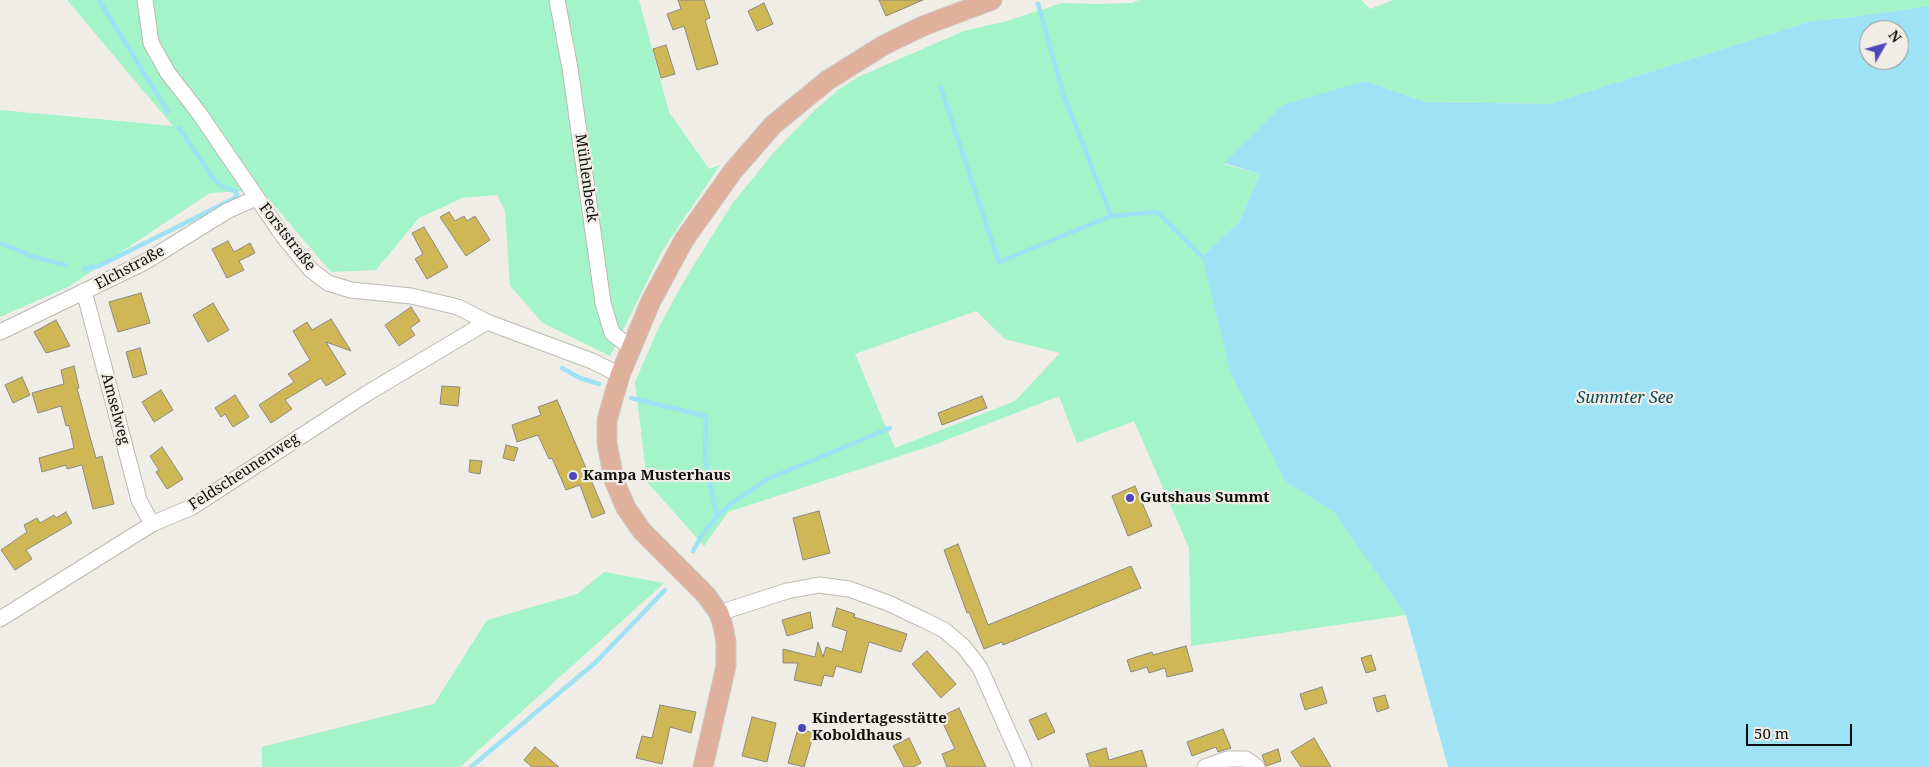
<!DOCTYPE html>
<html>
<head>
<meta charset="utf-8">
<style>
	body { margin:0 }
	#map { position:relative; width:1929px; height:767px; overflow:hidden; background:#efede6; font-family:"Noto Serif",serif }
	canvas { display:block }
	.north { position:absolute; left:1859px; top:20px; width:50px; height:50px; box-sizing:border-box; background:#efede6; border:1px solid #96948f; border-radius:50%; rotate:52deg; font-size:14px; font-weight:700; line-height:20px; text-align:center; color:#100f0d }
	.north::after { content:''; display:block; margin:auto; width:18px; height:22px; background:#4f45bc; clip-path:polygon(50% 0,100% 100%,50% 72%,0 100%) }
	.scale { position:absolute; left:1746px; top:724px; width:106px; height:22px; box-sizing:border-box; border:2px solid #100f0d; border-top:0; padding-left:6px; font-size:15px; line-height:18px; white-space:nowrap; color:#100f0d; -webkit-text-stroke:4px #efede6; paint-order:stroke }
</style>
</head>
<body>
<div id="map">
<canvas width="1929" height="767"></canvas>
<div class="north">N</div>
<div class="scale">50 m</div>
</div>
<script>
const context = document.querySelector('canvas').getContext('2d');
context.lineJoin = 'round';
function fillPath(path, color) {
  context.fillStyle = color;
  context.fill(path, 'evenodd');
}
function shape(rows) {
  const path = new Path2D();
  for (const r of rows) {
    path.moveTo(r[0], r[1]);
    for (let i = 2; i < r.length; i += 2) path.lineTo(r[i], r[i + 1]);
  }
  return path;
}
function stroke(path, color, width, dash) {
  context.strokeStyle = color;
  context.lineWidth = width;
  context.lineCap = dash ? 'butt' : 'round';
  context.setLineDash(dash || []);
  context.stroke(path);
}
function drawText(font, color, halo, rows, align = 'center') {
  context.font = font + ' "Noto Serif",serif';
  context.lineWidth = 4.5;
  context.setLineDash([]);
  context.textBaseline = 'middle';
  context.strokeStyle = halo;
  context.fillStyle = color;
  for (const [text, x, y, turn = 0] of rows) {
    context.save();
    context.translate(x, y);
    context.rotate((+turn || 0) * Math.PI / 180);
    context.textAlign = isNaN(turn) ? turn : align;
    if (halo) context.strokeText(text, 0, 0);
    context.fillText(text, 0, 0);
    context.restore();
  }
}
const green = shape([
	[67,0,639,0,669,112,709,169,720,165,662,251,610,356,543,323,510,286,505,211,497,195,462,198,419,218,376,270,331,272,261,190,210,193,68,287,0,317,0,110,173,126],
	[1139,0,1361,0,1370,9,1394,0,1929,0,1929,6,1845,18,1811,21,1549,104,1425,102,1365,81,1224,164,1260,174,1240,221,1202,257,1286,482,1334,511,1406,615,1191,646,1189,548,1134,421,1077,443,1059,396,931,446,728,512,704,546,647,482,635,382,659,327,684,281,732,204,775,151,815,110,838,90,858,77,964,31,1007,21,1062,3,1098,4,1132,3],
	[976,311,1005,339,1060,353,1015,401,895,448,855,354],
	[604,572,664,583,460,767,262,767,262,747,434,704,487,620,577,594]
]);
const water = shape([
	[1929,6,1929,767,1448,767,1406,615,1334,512,1286,482,1231,374,1202,257,1240,221,1260,174,1224,163,1283,105,1365,81,1425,102,1549,104,1811,21,1845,18],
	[1869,30,1899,30,1899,60,1869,60]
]);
const stream = shape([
	[99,0,168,112],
	[1038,4,1064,96,1111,216,1157,212,1202,257],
	[941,88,999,262,1111,216],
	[0,243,34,257,65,265],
	[84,269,99,266,235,198,237,195,236,192,220,185,214,179,179,128],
	[562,368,580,378,599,384],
	[631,398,706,416,705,458,717,516],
	[693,551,702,535,717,516,732,503,768,479,890,428],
	[471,767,596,662,665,590]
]);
const building = shape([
	[678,0,704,0,710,18,705,20,718,64,697,70,684,26,673,30,667,14,681,9,678,0],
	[879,0,923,0,886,16,879,0],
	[764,3,773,24,757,31,748,11,764,3],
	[666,45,675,74,661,78,653,49,666,45],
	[449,212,455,221,464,216,467,221,475,216,490,240,466,256,440,217,449,212],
	[424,227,448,267,427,279,415,259,423,254,412,233,424,227],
	[228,241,234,252,250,243,255,253,239,261,244,270,227,278,212,249,228,241],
	[141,293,150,323,118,332,109,302,141,293],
	[213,303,229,330,208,342,193,315,213,303],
	[411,307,420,321,410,328,415,335,399,346,385,325,411,307],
	[331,319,351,351,326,342,346,374,326,386,321,378,285,400,292,409,271,423,259,405,294,382,288,374,310,360,293,331,307,322,312,330,331,319],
	[56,320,70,346,46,353,34,332,56,320],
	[140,348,147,374,133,378,126,352,140,348],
	[74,366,79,388,77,388,90,437,96,458,102,456,114,504,93,509,82,465,67,469,66,465,42,472,39,458,74,448,69,425,66,426,61,406,38,413,32,393,64,384,61,370,74,366],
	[22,377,30,395,13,403,5,385,22,377],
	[442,386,460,387,458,406,440,404,442,386],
	[161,390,173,410,154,422,142,402,161,390],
	[235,395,249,417,233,427,225,414,221,417,215,408,235,395],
	[982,396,987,408,942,425,938,413,982,396],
	[557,400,605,513,592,518,580,485,566,490,552,458,549,459,538,435,517,442,512,425,541,415,538,407,557,400],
	[506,445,518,448,514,461,503,458,506,445],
	[162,447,183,479,167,489,156,472,159,470,150,456,162,447],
	[470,460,482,461,480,474,469,472,470,460],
	[1135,486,1152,526,1128,536,1112,496,1135,486],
	[819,511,830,553,803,560,793,518,819,511],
	[66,512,72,523,26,550,32,559,15,570,1,550,27,532,24,525,37,518,40,523,54,515,56,518,66,512],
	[958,544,988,625,1131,566,1141,588,1003,645,1002,642,984,649,969,612,967,613,944,550,958,544],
	[837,608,855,614,854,617,907,634,901,652,869,642,861,673,836,666,833,677,824,675,821,686,794,680,798,663,783,663,783,649,815,657,818,642,823,657,826,647,842,652,847,631,832,626,837,608],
	[810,612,813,628,787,636,782,620,810,612],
	[1186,646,1193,671,1167,677,1165,668,1149,673,1147,667,1131,672,1127,660,1152,652,1153,655,1186,646],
	[927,651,956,684,941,698,912,664,927,651],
	[1371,655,1376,670,1366,673,1361,658,1371,655],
	[1322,687,1327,703,1305,710,1300,694,1322,687],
	[1385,695,1389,708,1377,712,1373,698,1385,695],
	[660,705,696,712,691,733,670,727,662,764,636,758,642,736,652,738,660,705],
	[959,708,986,767,947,767,942,754,955,749,940,717,959,708],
	[1046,713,1055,732,1038,740,1029,720,1046,713],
	[752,717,776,723,767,762,742,756,752,717],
	[798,729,814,733,804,767,788,763,798,729],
	[1223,729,1231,748,1218,752,1216,747,1192,756,1187,742,1223,729],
	[909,738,921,763,913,767,904,767,893,746,909,738],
	[1314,738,1331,767,1301,767,1291,752,1314,738],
	[535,747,559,767,532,767,524,760,535,747],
	[1106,748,1109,760,1142,750,1147,767,1090,767,1086,754,1106,748],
	[1278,749,1281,761,1266,766,1262,755,1278,749]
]);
const minor = shape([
	[145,0,151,43,168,73,199,113,283,236,311,270,328,283,351,290,411,296,458,307,487,322,592,361,620,375],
	[557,0,570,68,603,303,612,333,630,347],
	[84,291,139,500,152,524],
	[0,332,145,262,227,211,256,198],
	[719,613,787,591,819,585,849,589,888,603,924,620,944,630,963,646,980,668,1024,767],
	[0,619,152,524,192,507,366,394,487,322],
	[1205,767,1227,759,1246,759,1257,767]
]);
const major = shape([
	[703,767,726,666,726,642,723,626,719,613,706,595,642,531,626,508,614,480,607,443,607,420,620,375,651,301,684,240,733,171,773,125,828,80,884,45,923,26,992,0]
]);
const markers = [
	[573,476,5,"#4f45bc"],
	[1130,498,5,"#4f45bc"],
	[802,728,5,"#4f45bc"]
];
const streetNames = [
	["Mühlenbeck",586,178,82],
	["Forststraße",287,237,52],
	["Elchstraße",130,268,-28],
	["Amselweg",115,409,75],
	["Feldscheunenweg",244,472,-33]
];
const poiNames = [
	["Kampa Musterhaus",583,476],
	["Gutshaus Summt",1140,498],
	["Kindertagesstätte",812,719],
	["Koboldhaus",812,736]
];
const waterNames = [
	["Summter See",1625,398]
];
fillPath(green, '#a3f4c9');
fillPath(water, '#9ee2f6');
stroke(stream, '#9ee2f6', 4.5);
fillPath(building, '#d0b755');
stroke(building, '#8a8983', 1);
stroke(minor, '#bbbab3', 17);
stroke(major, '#cacaca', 21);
stroke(minor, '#fff', 15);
stroke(major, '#dfb09b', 19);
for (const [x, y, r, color] of markers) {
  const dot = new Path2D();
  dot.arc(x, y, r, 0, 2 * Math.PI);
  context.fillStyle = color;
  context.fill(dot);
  stroke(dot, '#efede6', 2);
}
drawText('15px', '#100f0d', '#efede6', streetNames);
drawText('bold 15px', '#100f0d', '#efede6', poiNames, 'left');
drawText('italic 16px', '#124b58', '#efede6', waterNames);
</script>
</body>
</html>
